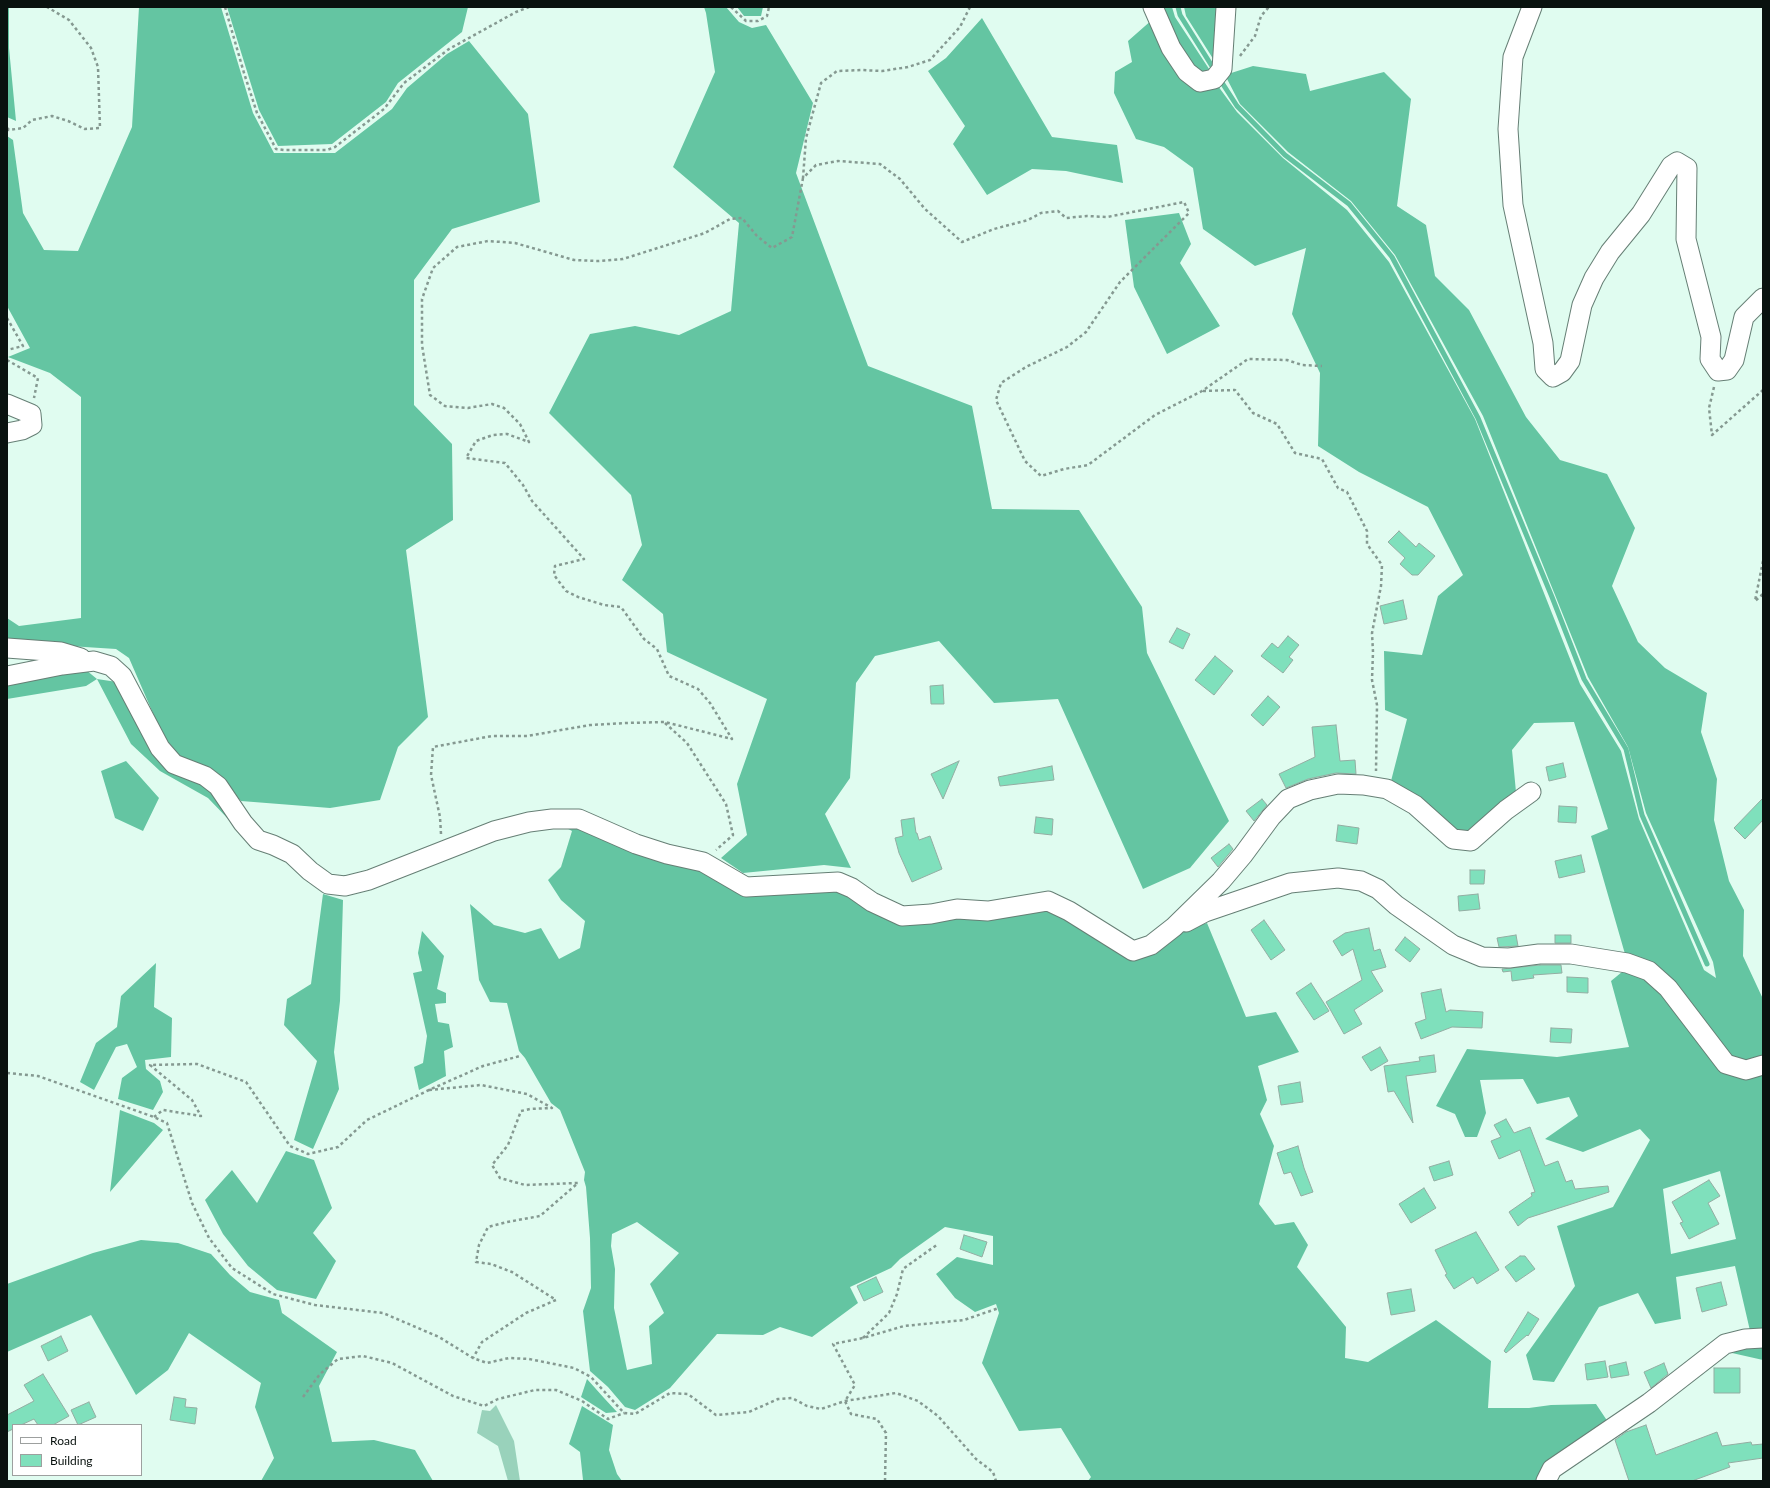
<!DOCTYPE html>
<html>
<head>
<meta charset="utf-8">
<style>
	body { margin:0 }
	#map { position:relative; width:1770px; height:1488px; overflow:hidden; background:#e0fcf0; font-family:Lato,sans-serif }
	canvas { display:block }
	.frame { position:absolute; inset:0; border:8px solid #09120f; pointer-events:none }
	.legend { position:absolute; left:12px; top:1424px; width:130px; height:52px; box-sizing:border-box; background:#fff; border:1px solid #9da09f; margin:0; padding:5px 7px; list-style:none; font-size:12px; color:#09120f }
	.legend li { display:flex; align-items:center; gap:8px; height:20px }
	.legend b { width:20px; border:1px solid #9da09f }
</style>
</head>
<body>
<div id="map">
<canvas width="1770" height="1488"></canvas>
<div class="frame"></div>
<ul class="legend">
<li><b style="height:5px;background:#fff"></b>Road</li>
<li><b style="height:11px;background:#7fe0bc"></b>Building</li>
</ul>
</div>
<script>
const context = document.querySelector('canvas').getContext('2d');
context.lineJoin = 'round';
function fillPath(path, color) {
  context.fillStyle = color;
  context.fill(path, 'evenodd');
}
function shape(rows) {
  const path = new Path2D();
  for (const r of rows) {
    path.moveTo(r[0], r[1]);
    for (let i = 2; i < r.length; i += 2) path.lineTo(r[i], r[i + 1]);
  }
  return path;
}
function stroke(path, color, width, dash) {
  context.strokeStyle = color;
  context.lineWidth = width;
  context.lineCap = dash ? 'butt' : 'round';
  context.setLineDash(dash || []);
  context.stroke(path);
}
const green = shape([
	[496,1405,514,1441,520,1481,508,1481,498,1446,477,1433,482,1410,490,1411]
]);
const forest = shape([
	[7,7,9,7,9,48,16,121,7,117],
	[139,7,221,7,253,113,274,153,335,153,392,109,407,88,447,54,469,41,528,114,540,202,452,229,414,280,414,405,452,444,453,520,406,550,428,717,398,747,380,800,330,808,241,801,218,775,181,758,162,734,129,658,116,649,7,642,7,618,19,626,81,618,81,397,50,373,8,357,30,348,7,306,7,136,13,140,23,213,44,250,78,251,132,127],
	[227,7,468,7,462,32,398,83,386,102,332,144,278,146,259,110],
	[704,7,726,7,739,22,752,28,766,25,813,103,796,173,868,366,972,406,992,509,1079,510,1142,607,1147,653,1229,821,1190,868,1143,889,1058,699,994,703,939,641,875,656,856,683,850,778,825,814,851,868,824,865,743,873,721,858,747,835,737,784,767,699,667,652,663,614,622,580,642,545,631,495,549,413,590,334,635,326,679,335,731,311,739,223,673,167,715,72,706,13],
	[737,7,763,7,761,16,744,16],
	[1160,7,1172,7,1175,17,1213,75,1201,77,1189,67],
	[1184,7,1220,7,1217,65,1186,16],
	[982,18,1052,137,1117,145,1123,183,1066,171,1032,169,987,195,953,144,965,126,928,71,946,58],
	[1153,19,1166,51,1218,86,1237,112,1283,158,1347,210,1389,262,1475,419,1580,684,1621,751,1639,819,1704,970,1716,978,1713,962,1646,813,1628,747,1588,677,1483,416,1395,255,1351,201,1288,152,1240,104,1225,75,1253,66,1306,74,1310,91,1384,72,1411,99,1397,206,1426,225,1435,276,1469,310,1526,417,1560,460,1607,474,1635,528,1612,586,1638,642,1665,668,1707,693,1701,732,1717,779,1714,820,1729,881,1744,910,1743,956,1763,999,1763,1059,1759,1062,1728,1059,1625,954,1591,836,1608,829,1574,722,1534,723,1512,750,1516,792,1468,834,1454,830,1391,781,1407,719,1385,710,1384,651,1422,655,1438,596,1463,575,1428,507,1359,472,1318,446,1320,373,1292,314,1306,248,1255,266,1203,229,1193,168,1164,147,1136,139,1114,93,1115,72,1132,62,1128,41],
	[1179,213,1191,244,1180,263,1220,326,1167,354,1134,287,1125,220],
	[86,670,97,679,117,682,140,723,203,782,254,846,208,798,160,771,131,744,97,679,86,686,7,699,7,685],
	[126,761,159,798,143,831,115,818,101,771],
	[557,823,583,825,702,867,724,881,838,887,904,920,1048,905,1115,948,1207,923,1246,1017,1276,1012,1299,1052,1258,1066,1267,1100,1260,1114,1274,1146,1259,1204,1275,1225,1294,1222,1308,1245,1297,1267,1346,1327,1345,1358,1368,1362,1436,1320,1491,1361,1488,1408,1529,1408,1551,1405,1596,1404,1608,1422,1542,1481,1088,1481,1091,1477,1061,1428,1019,1431,982,1363,999,1313,996,1304,975,1312,955,1298,936,1274,957,1257,993,1265,993,1236,945,1227,900,1259,891,1268,850,1287,858,1303,812,1337,780,1327,763,1335,717,1334,670,1388,635,1410,625,1407,608,1387,590,1371,583,1311,591,1288,590,1238,586,1187,584,1180,585,1172,560,1110,551,1103,525,1058,519,1051,507,1003,490,1002,479,980,470,904,494,925,525,933,541,928,559,959,580,948,585,921,561,900,548,880,561,867,572,831],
	[637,1222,679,1253,650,1284,664,1313,649,1326,652,1364,627,1370,614,1308,615,1269,611,1246,612,1234],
	[323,894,343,900,340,1001,334,1052,339,1089,313,1149,294,1140,317,1061,284,1025,287,999,311,984],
	[422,931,444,956,437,989,446,993,446,1003,435,1004,438,1022,449,1024,453,1047,444,1051,446,1076,419,1090,414,1067,423,1063,427,1036,413,973,422,971,418,953],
	[156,963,154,1007,172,1018,171,1057,145,1060,146,1069,160,1081,163,1092,153,1110,118,1099,122,1078,137,1067,127,1044,116,1047,94,1090,80,1082,96,1043,117,1027,121,996],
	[1628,967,1650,977,1724,1067,1763,1073,1763,1333,1751,1335,1735,1266,1676,1277,1681,1319,1655,1324,1638,1293,1599,1307,1554,1382,1533,1380,1526,1355,1575,1286,1557,1226,1613,1207,1650,1140,1640,1129,1583,1152,1545,1139,1578,1116,1569,1097,1537,1104,1523,1079,1480,1080,1486,1113,1477,1137,1465,1137,1455,1114,1436,1106,1467,1049,1557,1057,1629,1047,1611,981],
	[1720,1171,1736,1239,1671,1254,1663,1189],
	[120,1110,154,1123,163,1130,110,1192],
	[286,1151,314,1160,332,1208,313,1233,336,1261,316,1299,277,1290,248,1266,223,1234,205,1200,232,1170,257,1203],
	[141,1240,178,1243,211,1254,230,1275,250,1292,279,1300,282,1313,337,1352,319,1386,332,1442,374,1440,415,1450,433,1481,261,1481,274,1458,255,1407,261,1383,189,1333,168,1370,136,1395,91,1315,7,1352,7,1284,93,1253],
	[1763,1345,1763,1360,1732,1353,1747,1346],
	[587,1379,604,1398,617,1412,606,1413,581,1397],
	[582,1406,613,1425,609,1450,617,1474,622,1481,583,1480,580,1452,569,1444]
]);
const stream = shape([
	[1178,7,1180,15,1215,71],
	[1219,78,1237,106,1285,155,1349,204,1392,257,1478,418,1552,597,1584,679,1626,749,1642,815,1707,964]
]);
const building = shape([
	[1399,531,1416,547,1419,543,1435,556,1418,575,1412,575,1400,564,1405,558,1388,542,1399,531],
	[1403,600,1407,619,1384,624,1380,606,1403,600],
	[1177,628,1190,634,1183,649,1169,642,1177,628],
	[1288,636,1299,645,1289,657,1293,660,1283,673,1261,656,1272,643,1278,648,1288,636],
	[1215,656,1233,671,1214,695,1195,680,1215,656],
	[943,685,944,704,931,704,930,686,943,685],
	[1268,696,1280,707,1263,726,1251,715,1268,696],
	[1336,725,1340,761,1355,760,1356,774,1336,773,1308,779,1286,788,1279,774,1315,757,1312,727,1336,725],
	[959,761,943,799,931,774,959,761],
	[1563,763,1566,777,1549,781,1546,767,1563,763],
	[1052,766,1054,780,1000,786,998,777,1052,766],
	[1763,798,1763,820,1745,839,1734,828,1763,798],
	[1262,799,1267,805,1254,821,1246,811,1262,799],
	[1559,806,1577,807,1576,823,1558,822,1559,806],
	[1036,817,1053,819,1052,835,1034,833,1036,817],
	[914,818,916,833,917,833,919,840,930,836,942,869,912,882,899,853,895,838,903,836,901,820,914,818],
	[1338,825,1359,828,1357,844,1336,841,1338,825],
	[1229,844,1233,849,1218,867,1211,858,1229,844],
	[1581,855,1585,872,1559,878,1555,861,1581,855],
	[1470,870,1485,870,1484,884,1470,884,1470,870],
	[1478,894,1480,909,1459,911,1458,896,1478,894],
	[1264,920,1285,950,1271,960,1251,930,1264,920],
	[1369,928,1374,951,1380,949,1386,967,1371,971,1383,991,1354,1010,1362,1024,1344,1034,1326,1002,1362,980,1353,949,1342,956,1333,941,1345,933,1369,928],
	[1516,935,1518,946,1499,947,1497,938,1516,935],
	[1555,935,1571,935,1571,943,1555,943,1555,935],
	[1405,937,1420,949,1410,962,1395,950,1405,937],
	[1540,965,1561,965,1562,973,1533,975,1534,978,1512,981,1511,971,1503,972,1502,969,1540,965],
	[1567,977,1588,978,1588,993,1567,992,1567,977],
	[1311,983,1329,1011,1314,1020,1296,993,1311,983],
	[1441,989,1446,1012,1450,1010,1483,1012,1482,1028,1452,1027,1421,1039,1415,1023,1426,1019,1421,993,1441,989],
	[1551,1028,1572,1029,1571,1043,1550,1042,1551,1028],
	[1380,1047,1388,1061,1371,1071,1362,1057,1380,1047],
	[1434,1055,1436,1072,1406,1076,1413,1123,1394,1091,1388,1092,1384,1066,1420,1061,1419,1057,1434,1055],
	[1300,1082,1303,1102,1281,1105,1278,1086,1300,1082],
	[1506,1119,1514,1133,1530,1127,1545,1166,1558,1161,1566,1182,1572,1180,1575,1189,1608,1186,1609,1192,1528,1218,1518,1226,1509,1212,1532,1196,1531,1193,1535,1192,1520,1150,1499,1159,1491,1141,1501,1137,1494,1125,1506,1119],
	[1298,1146,1304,1168,1313,1192,1301,1196,1291,1172,1284,1174,1277,1153,1298,1146],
	[1449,1161,1453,1175,1434,1181,1429,1167,1449,1161],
	[1709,1180,1720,1196,1708,1203,1719,1224,1689,1239,1680,1223,1683,1222,1672,1202,1709,1180],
	[1424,1188,1436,1208,1411,1223,1399,1204,1424,1188],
	[1476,1232,1499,1270,1477,1284,1473,1277,1454,1289,1445,1275,1447,1274,1435,1250,1476,1232],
	[964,1235,987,1242,982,1257,960,1249,964,1235],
	[1520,1256,1525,1256,1535,1269,1516,1282,1505,1267,1520,1256],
	[876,1277,883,1292,864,1301,857,1286,876,1277],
	[1721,1282,1727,1305,1702,1312,1696,1288,1721,1282],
	[1411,1289,1415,1311,1391,1315,1387,1293,1411,1289],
	[1528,1312,1539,1319,1528,1336,1527,1335,1506,1353,1504,1351,1528,1312],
	[61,1336,68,1351,48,1361,41,1346,61,1336],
	[1605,1361,1608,1377,1587,1380,1585,1364,1605,1361],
	[1626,1362,1629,1375,1611,1378,1609,1366,1626,1362],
	[1664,1363,1668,1374,1651,1388,1644,1372,1664,1363],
	[1714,1368,1740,1368,1740,1393,1714,1393,1714,1368],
	[43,1374,69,1416,53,1425,38,1425,34,1419,21,1425,13,1425,13,1429,7,1432,7,1415,34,1401,24,1385,43,1374],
	[174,1397,186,1399,185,1407,197,1408,195,1424,170,1420,174,1397],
	[89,1402,96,1417,78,1425,71,1410,89,1402],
	[1646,1425,1656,1455,1717,1432,1722,1446,1751,1442,1752,1445,1763,1444,1763,1458,1728,1463,1730,1467,1692,1481,1629,1481,1615,1440,1626,1432,1646,1425]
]);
const path = shape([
	[225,7,244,73,257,113,276,149,284,150,327,150,335,147,384,109,404,83,449,49,516,12,529,7],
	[731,7,746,21,758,21,767,16,769,7],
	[970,7,960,27,930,60,908,67,882,71,861,70,837,71,821,83,806,138,803,178,816,165,838,161,880,164,900,179,925,209,962,242,994,229,1028,220,1041,213,1058,211,1066,218,1087,216,1107,217,1184,202,1189,213,1120,282,1086,332,1067,347,1026,367,1001,383,996,400,1025,461,1041,476,1064,469,1088,465,1155,415,1202,391,1248,359,1287,360,1302,365,1322,366],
	[1240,56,1255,36,1261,16,1269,7],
	[7,128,9,130,23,128,32,120,52,116,68,121,85,129,100,128,98,67,91,48,69,20,47,7],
	[7,318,23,346,7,350],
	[7,360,38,378,34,398],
	[1714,387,1709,408,1712,435,1763,390],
	[1203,391,1235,390,1253,413,1277,424,1295,453,1322,459,1338,488,1347,492,1367,531,1367,544,1382,565,1381,586,1372,633,1373,652,1372,680,1377,705,1376,771],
	[1763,561,1755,601,1763,594],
	[665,723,687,743,726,804,733,835,716,850],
	[441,834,440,817,431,775,433,747,492,736,527,736,590,725,626,723,665,722,732,739,710,703,698,689,669,676,657,649,644,639,621,607,604,605,578,597,566,591,554,575,555,566,584,559,532,501,523,485,505,463,466,458,476,441,493,435,507,434,529,442,520,424,504,408,492,404,468,408,445,406,430,395,422,345,422,299,433,268,457,247,488,241,515,243,574,260,598,261,623,259,705,233,730,219,742,218,757,236,772,248,792,237,803,178],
	[7,1073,38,1076,154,1117,167,1123,192,1203,209,1238,232,1268,273,1294,315,1305,383,1313,439,1337,473,1358,487,1363,509,1358,529,1359,574,1368,591,1377,624,1413,635,1414,670,1393,688,1394,716,1415,749,1412,778,1399,792,1398,807,1406,821,1409,845,1401,896,1393,918,1401,938,1416,976,1459,993,1472,996,1481],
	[429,1090,481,1085,527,1094,552,1108,530,1109,521,1111,508,1145,492,1165,500,1178,525,1185,578,1183,540,1216,507,1222,488,1227,479,1245,476,1262,491,1264,512,1272,556,1300,526,1313,482,1342,473,1358],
	[154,1117,163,1110,201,1116,192,1100,150,1065,197,1064,246,1082,290,1146,308,1154,338,1147,367,1120,429,1090,483,1066,520,1056],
	[863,1338,889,1313,897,1294,903,1269,938,1244],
	[303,1397,320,1374,338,1359,363,1356,392,1363,453,1396,484,1406,498,1399,535,1390,556,1390,582,1401,608,1419,624,1413],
	[885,1481,886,1433,877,1419,851,1414,845,1401,855,1385,833,1344,863,1338,904,1326,964,1320,999,1308]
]);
const minor = shape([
	[1153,7,1171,48,1187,72,1200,82,1214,79,1222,69,1226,7],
	[1532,7,1513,57,1508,129,1513,205,1543,343,1545,369,1553,377,1562,372,1570,361,1582,305,1594,278,1610,252,1641,214,1671,166,1677,162,1687,168,1686,239,1711,337,1710,359,1718,371,1727,370,1734,360,1744,317,1763,298],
	[7,404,31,414,32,425,22,430,7,433],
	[7,648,61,652,81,658],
	[7,676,62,665,94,661,111,666,122,676,160,748,174,764,205,776,218,786,243,823,258,840,273,845,292,854,310,871,328,884,345,886,369,880,494,831,529,822,552,819,579,819,636,844,667,854,703,862,746,887,838,882,852,888,872,902,902,916,931,914,957,909,988,911,1048,901,1069,911,1133,951,1151,945,1174,927,1221,881,1243,855,1271,817,1288,799,1310,790,1338,784,1363,785,1387,789,1415,805,1453,839,1471,841,1506,810,1531,792],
	[1186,922,1205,912,1290,883,1338,878,1361,881,1378,889,1396,905,1453,945,1482,957,1509,958,1539,954,1571,954,1627,963,1649,971,1668,988,1726,1064,1746,1070,1763,1065],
	[1546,1481,1552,1469,1649,1403,1725,1344,1745,1339,1763,1338]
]);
fillPath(green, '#99d2bb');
fillPath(forest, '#64c5a2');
stroke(stream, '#61c2a0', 5);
fillPath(building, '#7fe0bc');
stroke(building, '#93ada2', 1);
stroke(minor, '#667f75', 21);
stroke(path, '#859991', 2.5, [3, 3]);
stroke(minor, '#fff', 19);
</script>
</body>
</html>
